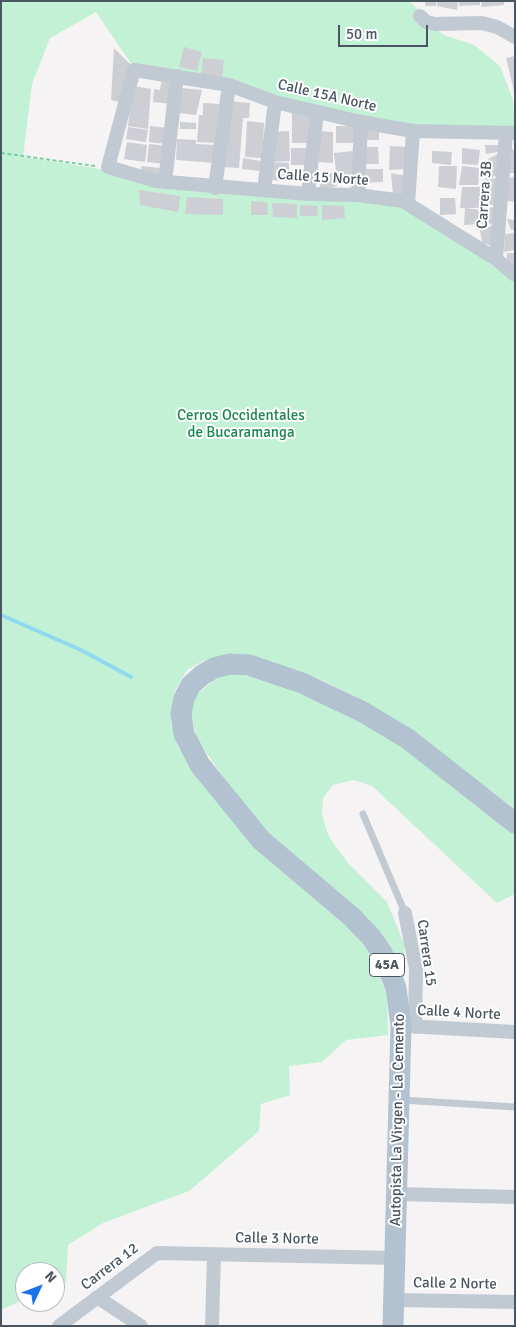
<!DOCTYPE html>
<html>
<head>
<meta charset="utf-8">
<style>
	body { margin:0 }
	#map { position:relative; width:516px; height:1327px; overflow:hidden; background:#f5f3f3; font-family:Signika,sans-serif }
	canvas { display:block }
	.frame { position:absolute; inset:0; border:2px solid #4a5661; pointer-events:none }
	.north { position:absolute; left:15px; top:1262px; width:50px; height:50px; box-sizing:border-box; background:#fff; border:1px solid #b7bbc0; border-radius:50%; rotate:47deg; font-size:14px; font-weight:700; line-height:20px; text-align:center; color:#4a5661 }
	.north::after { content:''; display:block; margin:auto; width:18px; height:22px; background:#1a73e8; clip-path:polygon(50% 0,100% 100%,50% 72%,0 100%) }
	.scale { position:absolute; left:338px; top:25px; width:90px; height:22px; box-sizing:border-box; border:2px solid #4a5661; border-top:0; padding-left:6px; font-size:15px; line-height:18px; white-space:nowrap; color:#4a5661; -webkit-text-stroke:4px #fff; paint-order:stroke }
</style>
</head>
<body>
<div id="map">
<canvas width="516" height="1327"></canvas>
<div class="frame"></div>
<div class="north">N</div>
<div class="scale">50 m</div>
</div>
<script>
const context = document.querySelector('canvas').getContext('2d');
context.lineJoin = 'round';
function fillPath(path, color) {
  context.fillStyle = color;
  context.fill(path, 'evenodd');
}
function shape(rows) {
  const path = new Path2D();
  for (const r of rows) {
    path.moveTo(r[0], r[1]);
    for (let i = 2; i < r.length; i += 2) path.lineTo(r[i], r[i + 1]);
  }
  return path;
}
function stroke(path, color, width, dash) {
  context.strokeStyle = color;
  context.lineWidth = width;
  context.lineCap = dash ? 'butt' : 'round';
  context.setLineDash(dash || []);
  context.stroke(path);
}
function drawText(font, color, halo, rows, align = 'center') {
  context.font = font + ' Signika,sans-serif';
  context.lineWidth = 4;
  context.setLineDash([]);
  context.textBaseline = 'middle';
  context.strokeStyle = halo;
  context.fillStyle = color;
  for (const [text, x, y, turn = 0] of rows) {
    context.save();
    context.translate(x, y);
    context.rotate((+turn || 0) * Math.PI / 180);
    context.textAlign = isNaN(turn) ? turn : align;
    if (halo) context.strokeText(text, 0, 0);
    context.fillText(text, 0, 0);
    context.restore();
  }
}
const green = shape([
	[1,1,409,1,418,9,419,17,428,24,444,35,474,45,500,66,513,100,515,129,412,125,360,117,134,68,96,12,50,38,32,84,23,157,107,170,408,205,515,281,515,809,409,729,363,701,322,680,253,657,222,656,203,661,187,670,174,692,171,723,177,744,188,763,344,920,373,958,387,996,388,1035,346,1040,322,1062,289,1066,290,1095,261,1104,259,1131,189,1191,103,1223,68,1245,66,1282,55,1286,55,1272,25,1272,25,1299,1,1310],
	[232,674,258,677,333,707,386,734,515,832,515,894,497,903,372,786,354,780,333,785,323,798,322,815,329,837,348,863,387,902,404,944,404,982,391,951,369,919,271,836,233,791,197,739,190,709,194,698,215,678]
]);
const stream = shape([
	[1,615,81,650,131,677]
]);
const building = shape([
	[425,1,436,1,436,6,425,6],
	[437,1,458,1,457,10,437,6],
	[459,1,480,1,480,5,459,6],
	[482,1,504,1,504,5,481,7],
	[184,47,202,52,197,71,179,67],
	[114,48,130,64,123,103,111,100],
	[515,56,515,90,514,91,506,58],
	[203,58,224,60,222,80,201,77],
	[162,77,174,79,171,104,153,102,154,89,160,90],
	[133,86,151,89,148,129,128,126],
	[181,88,202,90,196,115,179,113],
	[228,101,250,103,249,118,243,118,239,168,223,167],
	[203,103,219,104,217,143,197,142,199,115,203,115],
	[292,112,310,112,309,143,292,143],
	[247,121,264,123,262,158,245,157],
	[180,122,196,123,196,129,180,129],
	[150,126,169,128,167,144,149,142],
	[336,126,354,126,355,143,336,143],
	[128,127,148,130,146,142,126,139],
	[364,129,379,129,379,140,364,140],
	[289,131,290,161,272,162,271,132],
	[319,131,333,132,333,163,319,162],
	[177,139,196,140,196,144,216,145,215,163,176,160],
	[127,142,147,145,145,162,124,159],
	[149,144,168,146,166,164,147,162],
	[485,145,498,145,498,152,486,154],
	[390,146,410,147,408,169,389,170],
	[362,147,378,147,379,164,363,164],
	[291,148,308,148,308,165,291,165],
	[462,148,480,150,478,165,462,164],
	[508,148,515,150,515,173,507,173],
	[354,151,357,178,337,180,334,153],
	[432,151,452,152,451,165,432,163],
	[498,154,498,175,485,180,488,159],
	[243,158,261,161,260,171,242,169],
	[270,162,289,163,289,181,269,180],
	[141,166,160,168,160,179,142,175],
	[439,166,457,166,456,189,438,187],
	[462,166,480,168,478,185,459,185],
	[362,169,383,169,383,182,363,183],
	[322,173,334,173,337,186,319,190],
	[391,173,407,176,405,193,393,195],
	[515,177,515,202,508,201,507,178],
	[497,178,497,203,482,208,460,208,462,187,481,187,481,181],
	[139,190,180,196,178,212,140,205],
	[187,197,223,199,223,215,185,214],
	[440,198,455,198,456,214,440,215],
	[251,201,267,202,268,215,251,215],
	[272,203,297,204,297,218,273,217],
	[300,205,318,206,317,216,300,216],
	[322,205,344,206,345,218,322,220],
	[497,207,497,221,482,228,482,208],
	[465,208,480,210,479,224,464,225],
	[507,219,515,220,515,230,511,230],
	[497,224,496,247,482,243,480,230],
	[515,233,515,250,504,252,505,234],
	[507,253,515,253,515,267,506,265]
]);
const path = shape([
	[1,153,95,166]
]);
const lane = shape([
	[363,814,405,913],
	[402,1100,515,1107]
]);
const street = shape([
	[420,16,426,22,435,24,482,23,497,27,515,37],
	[515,133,413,131,361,122,275,102,229,85,134,70,108,167,156,181,308,194,358,195,403,201,496,259,515,275],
	[165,182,177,76],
	[215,188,229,85],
	[264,190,275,102],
	[308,194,317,112],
	[358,195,361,122],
	[408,203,413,131],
	[496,259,506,134],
	[405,913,416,969,415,1027],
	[407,1026,515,1032],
	[397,1194,515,1197],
	[97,1297,141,1326],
	[394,1300,515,1302],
	[59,1326,157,1253,395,1258],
	[212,1326,214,1254]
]);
const primary = shape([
	[393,1326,401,1026,396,988,382,953,371,937,352,917,261,840,200,765,184,734,181,714,184,698,191,685,202,675,214,668,230,664,249,665,302,683,363,712,408,739,515,823]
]);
const shields = [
	[387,965,35]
];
const shieldNames = [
	["45A",387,965]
];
const streetNames = [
	["Calle 15A Norte",327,96,13],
	["Calle 15 Norte",323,178,4],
	["Carrera 3B",485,195,-86],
	["Carrera 15",426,953,82],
	["Calle 4 Norte",459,1013,3],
	["Autopista La Virgen - La Cemento",398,1120,-89],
	["Calle 3 Norte",277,1239,1],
	["Carrera 12",110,1267,-37],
	["Calle 2 Norte",455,1284,1]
];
const parkNames = [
	["Cerros Occidentales",241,416],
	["de Bucaramanga",241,433]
];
fillPath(green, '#c3f1d5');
stroke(stream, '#90daee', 4);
fillPath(building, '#cdcfd5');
stroke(path, '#7ad0a6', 2, [4, 2.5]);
stroke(lane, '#c1cad2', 7);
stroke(street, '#c1cad2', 14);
stroke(primary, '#b3c2d1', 21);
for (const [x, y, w] of shields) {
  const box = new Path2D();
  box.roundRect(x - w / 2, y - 11.5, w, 23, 4);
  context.fillStyle = '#fff';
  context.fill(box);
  stroke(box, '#4a5661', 1);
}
drawText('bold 14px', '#4a5661', null, shieldNames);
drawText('15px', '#4a5661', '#fff', streetNames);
drawText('15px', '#17864f', '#fff', parkNames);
</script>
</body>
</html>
